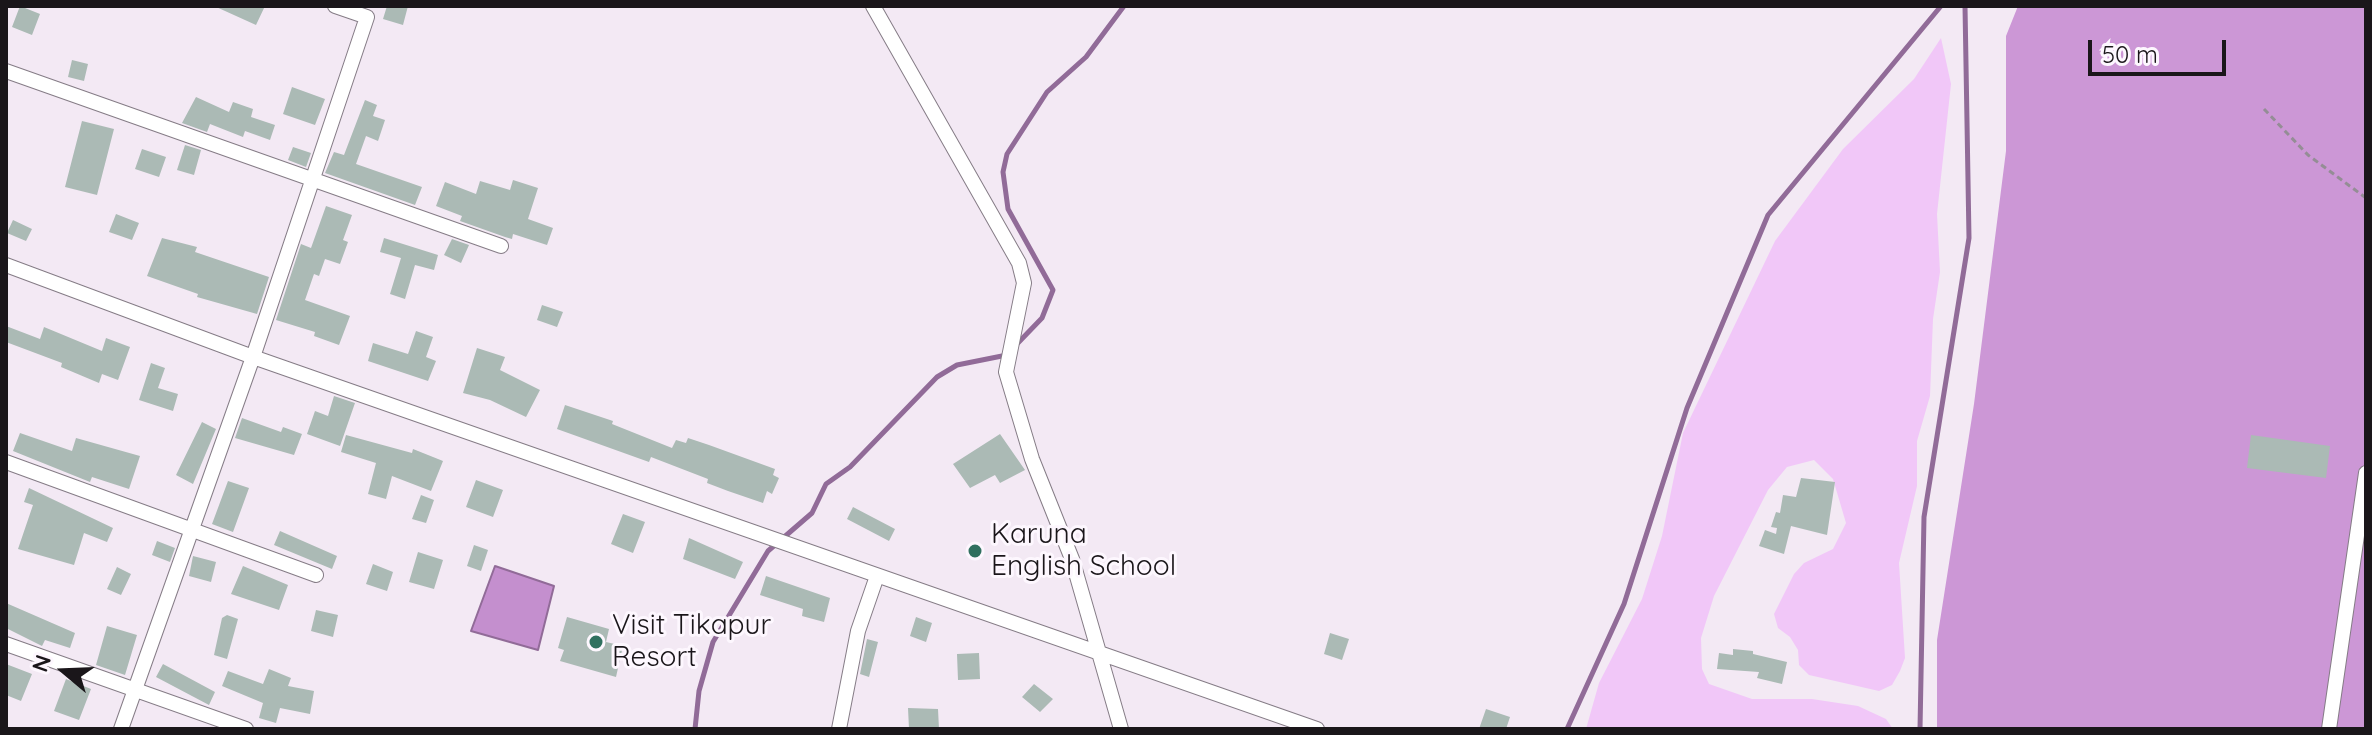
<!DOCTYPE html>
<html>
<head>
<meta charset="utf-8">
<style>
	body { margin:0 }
	#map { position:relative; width:2372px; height:735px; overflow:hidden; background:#f3e9f4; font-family:Quicksand,sans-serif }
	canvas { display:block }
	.frame { position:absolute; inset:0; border:8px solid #1a161a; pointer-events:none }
	.north { position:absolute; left:24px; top:631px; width:80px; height:80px; -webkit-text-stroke:6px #fdf7fe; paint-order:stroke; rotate:289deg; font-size:22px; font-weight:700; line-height:32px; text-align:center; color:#1a161a }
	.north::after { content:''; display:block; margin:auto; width:28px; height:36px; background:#1a161a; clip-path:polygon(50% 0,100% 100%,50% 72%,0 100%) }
	.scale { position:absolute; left:2088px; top:40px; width:138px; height:36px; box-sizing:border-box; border:4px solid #1a161a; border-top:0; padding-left:10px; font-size:24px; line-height:28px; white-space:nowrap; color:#1a161a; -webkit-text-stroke:6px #fdf7fe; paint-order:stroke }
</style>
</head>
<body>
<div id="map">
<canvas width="2372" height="735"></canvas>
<div class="frame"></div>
<div class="north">N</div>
<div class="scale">50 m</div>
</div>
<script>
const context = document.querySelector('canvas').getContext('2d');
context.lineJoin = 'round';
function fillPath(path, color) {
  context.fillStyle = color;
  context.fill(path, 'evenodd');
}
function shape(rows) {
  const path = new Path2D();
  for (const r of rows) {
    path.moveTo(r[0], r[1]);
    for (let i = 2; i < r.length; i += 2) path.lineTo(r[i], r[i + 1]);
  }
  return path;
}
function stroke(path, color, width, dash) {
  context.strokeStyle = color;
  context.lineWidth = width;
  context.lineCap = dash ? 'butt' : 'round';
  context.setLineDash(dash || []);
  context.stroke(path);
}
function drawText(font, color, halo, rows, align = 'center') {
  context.font = font + ' Quicksand,sans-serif';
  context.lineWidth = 6;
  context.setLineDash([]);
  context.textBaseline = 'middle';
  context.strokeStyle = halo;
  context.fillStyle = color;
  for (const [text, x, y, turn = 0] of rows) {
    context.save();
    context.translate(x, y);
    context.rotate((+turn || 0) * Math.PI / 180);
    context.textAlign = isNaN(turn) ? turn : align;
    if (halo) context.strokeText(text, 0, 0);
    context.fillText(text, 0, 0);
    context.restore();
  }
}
const green = shape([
	[1941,38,1951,84,1937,214,1940,272,1933,319,1930,396,1917,441,1917,486,1899,563,1905,658,1900,671,1892,685,1879,691,1809,675,1799,665,1798,650,1790,637,1778,628,1774,614,1794,574,1804,563,1833,549,1846,523,1833,479,1814,460,1787,467,1768,490,1714,596,1701,638,1702,669,1709,684,1752,699,1812,699,1858,706,1886,719,1893,729,1586,729,1599,683,1642,599,1662,536,1683,433,1775,241,1843,149,1914,79]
]);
const forest = shape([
	[2018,6,2366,6,2366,729,1937,729,1937,640,1974,404,2006,151,2006,36]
]);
const water = shape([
	[495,566,554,586,538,650,471,631,495,566]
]);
const stream = shape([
	[1016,345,1042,318,1053,290,1008,209,1003,172,1007,154,1047,92,1086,57,1124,6],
	[695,729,699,691,713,642,768,551,812,513,826,484,850,467,937,377,957,365,1007,355],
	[1567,729,1624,604,1687,408,1768,215,1941,6],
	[1920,729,1924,517,1969,238,1965,6]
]);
const building = shape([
	[20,6,40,14,32,35,12,27],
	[214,6,265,6,256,25],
	[387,6,408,6,403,25,383,19],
	[72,60,88,64,84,81,68,77],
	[292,87,325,99,315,125,283,114],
	[196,97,229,112,233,102,253,109,251,117,275,125,270,140,245,131,243,137,210,124,207,132,182,123],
	[365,100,377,105,373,116,385,120,378,141,366,136,356,164,422,187,415,205,325,173,334,152,344,155],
	[82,121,114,129,97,195,65,187],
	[185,145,201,150,194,175,177,170],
	[293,147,311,153,306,167,288,160],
	[142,149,166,157,159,177,135,169],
	[513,180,538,188,528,219,553,228,547,245,513,234,512,239,505,237,460,221,462,216,436,206,445,182,476,194,480,181,510,190],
	[326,206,352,215,343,240,348,242,340,264,325,259,319,276,314,274,305,300,350,316,339,345,314,336,315,332,276,320,301,244,311,248],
	[116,214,139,223,132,240,109,232],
	[13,220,32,229,26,241,7,233],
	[162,238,197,247,195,252,269,277,257,314,197,297,198,294,147,276],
	[384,238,438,255,434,270,415,265,405,299,390,294,401,258,380,252],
	[452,239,469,245,461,263,444,255],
	[542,305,563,312,557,327,537,320],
	[6,326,40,339,44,327,102,351,106,338,130,347,118,380,102,374,99,383,61,367,62,363,6,342],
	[416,331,433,337,426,357,436,361,428,381,368,361,373,343,408,354],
	[477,348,505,357,500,370,540,390,526,417,490,400,463,393],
	[151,363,165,368,158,388,178,394,173,411,139,400],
	[334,396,355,403,340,446,307,434,315,411,328,416],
	[565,405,613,421,612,424,672,448,676,440,686,443,688,438,709,445,775,469,773,475,779,478,772,494,767,491,763,503,728,491,707,483,708,479,651,457,649,462,557,429],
	[242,418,281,432,283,427,302,434,294,455,235,438],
	[202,422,216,429,193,484,176,475],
	[20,433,72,451,76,438,140,456,129,489,92,477,90,482,13,451],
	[1000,434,1025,470,1000,483,995,475,970,488,953,464],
	[346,435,412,453,413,449,443,461,431,491,392,476,386,499,368,494,376,463,341,452],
	[2251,435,2330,446,2326,478,2247,468],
	[1801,478,1835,482,1827,535,1791,526,1784,554,1759,546,1765,530,1776,534,1777,528,1771,527,1776,512,1780,513,1783,495,1796,497],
	[476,480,503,490,493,517,466,507],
	[228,481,249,488,233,532,212,524],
	[29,488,113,528,107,542,84,533,74,565,18,549,33,505,24,502],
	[421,495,434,500,426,523,412,519],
	[853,507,895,529,889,541,847,519],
	[623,514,645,522,633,553,611,544],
	[280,531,337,556,332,569,274,545],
	[689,538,743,562,735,579,683,559],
	[157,541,175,548,170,562,152,555],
	[474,545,488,550,481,571,467,566],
	[418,552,443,560,434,589,409,582],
	[193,556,216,562,211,582,189,576],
	[373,564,393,572,387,591,366,584],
	[243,566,288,585,279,610,231,594],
	[117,567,131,574,121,595,107,589],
	[766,576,830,598,824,622,802,616,803,609,760,595],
	[6,603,75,633,70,648,45,640,42,646,6,628],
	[316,610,338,615,333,637,311,631],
	[227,615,238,619,227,659,214,655,222,618],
	[567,617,609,629,606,642,623,646,616,677,560,661,564,650,558,648],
	[916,617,932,623,926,642,910,636],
	[107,626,137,635,125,675,96,665],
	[1330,633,1349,639,1342,660,1324,654],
	[867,639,878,642,869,677,860,674],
	[1733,649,1753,651,1753,654,1787,662,1782,684,1757,678,1759,672,1717,669,1719,653,1733,655],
	[979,653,980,679,958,680,957,654],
	[6,664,32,674,21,701,6,695],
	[163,664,215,692,209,705,156,677],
	[269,669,291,678,288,686,314,691,310,714,280,708,276,723,259,718,263,703,222,686,228,671,263,684],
	[66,679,91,689,79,720,54,711],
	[1034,684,1053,699,1040,712,1022,697],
	[908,708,938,709,939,729,909,729],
	[1486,709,1510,717,1506,729,1479,729]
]);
const path = shape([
	[2264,109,2308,155,2366,198]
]);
const street = shape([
	[873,6,1019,263,1024,283,1006,372,1032,459,1072,559,1121,729],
	[6,71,501,246],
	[6,265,253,357,1317,729],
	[6,462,316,575],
	[6,644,246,729],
	[121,729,253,357,367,17,335,6],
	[839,729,858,631,877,576],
	[2329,729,2366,473]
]);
const markers = [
	[975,551,8,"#30705f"],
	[596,642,8,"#30705f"]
];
const poiNames = [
	["Karuna",991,535],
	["English School",991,567],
	["Visit Tikapur",612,626],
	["Resort",612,658]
];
fillPath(green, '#f1c7f8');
fillPath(forest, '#cc97d6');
fillPath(water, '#c48fce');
stroke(water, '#916b98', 2);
stroke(stream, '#916b98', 5);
fillPath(building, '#abbab5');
stroke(street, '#857c86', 16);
stroke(path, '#948d95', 3, [6, 4]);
stroke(street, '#fff', 14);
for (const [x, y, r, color] of markers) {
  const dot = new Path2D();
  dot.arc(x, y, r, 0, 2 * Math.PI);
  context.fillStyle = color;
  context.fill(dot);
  stroke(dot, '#fdf7fe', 3);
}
drawText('28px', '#1a161a', '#fdf7fe', poiNames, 'left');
</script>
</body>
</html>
